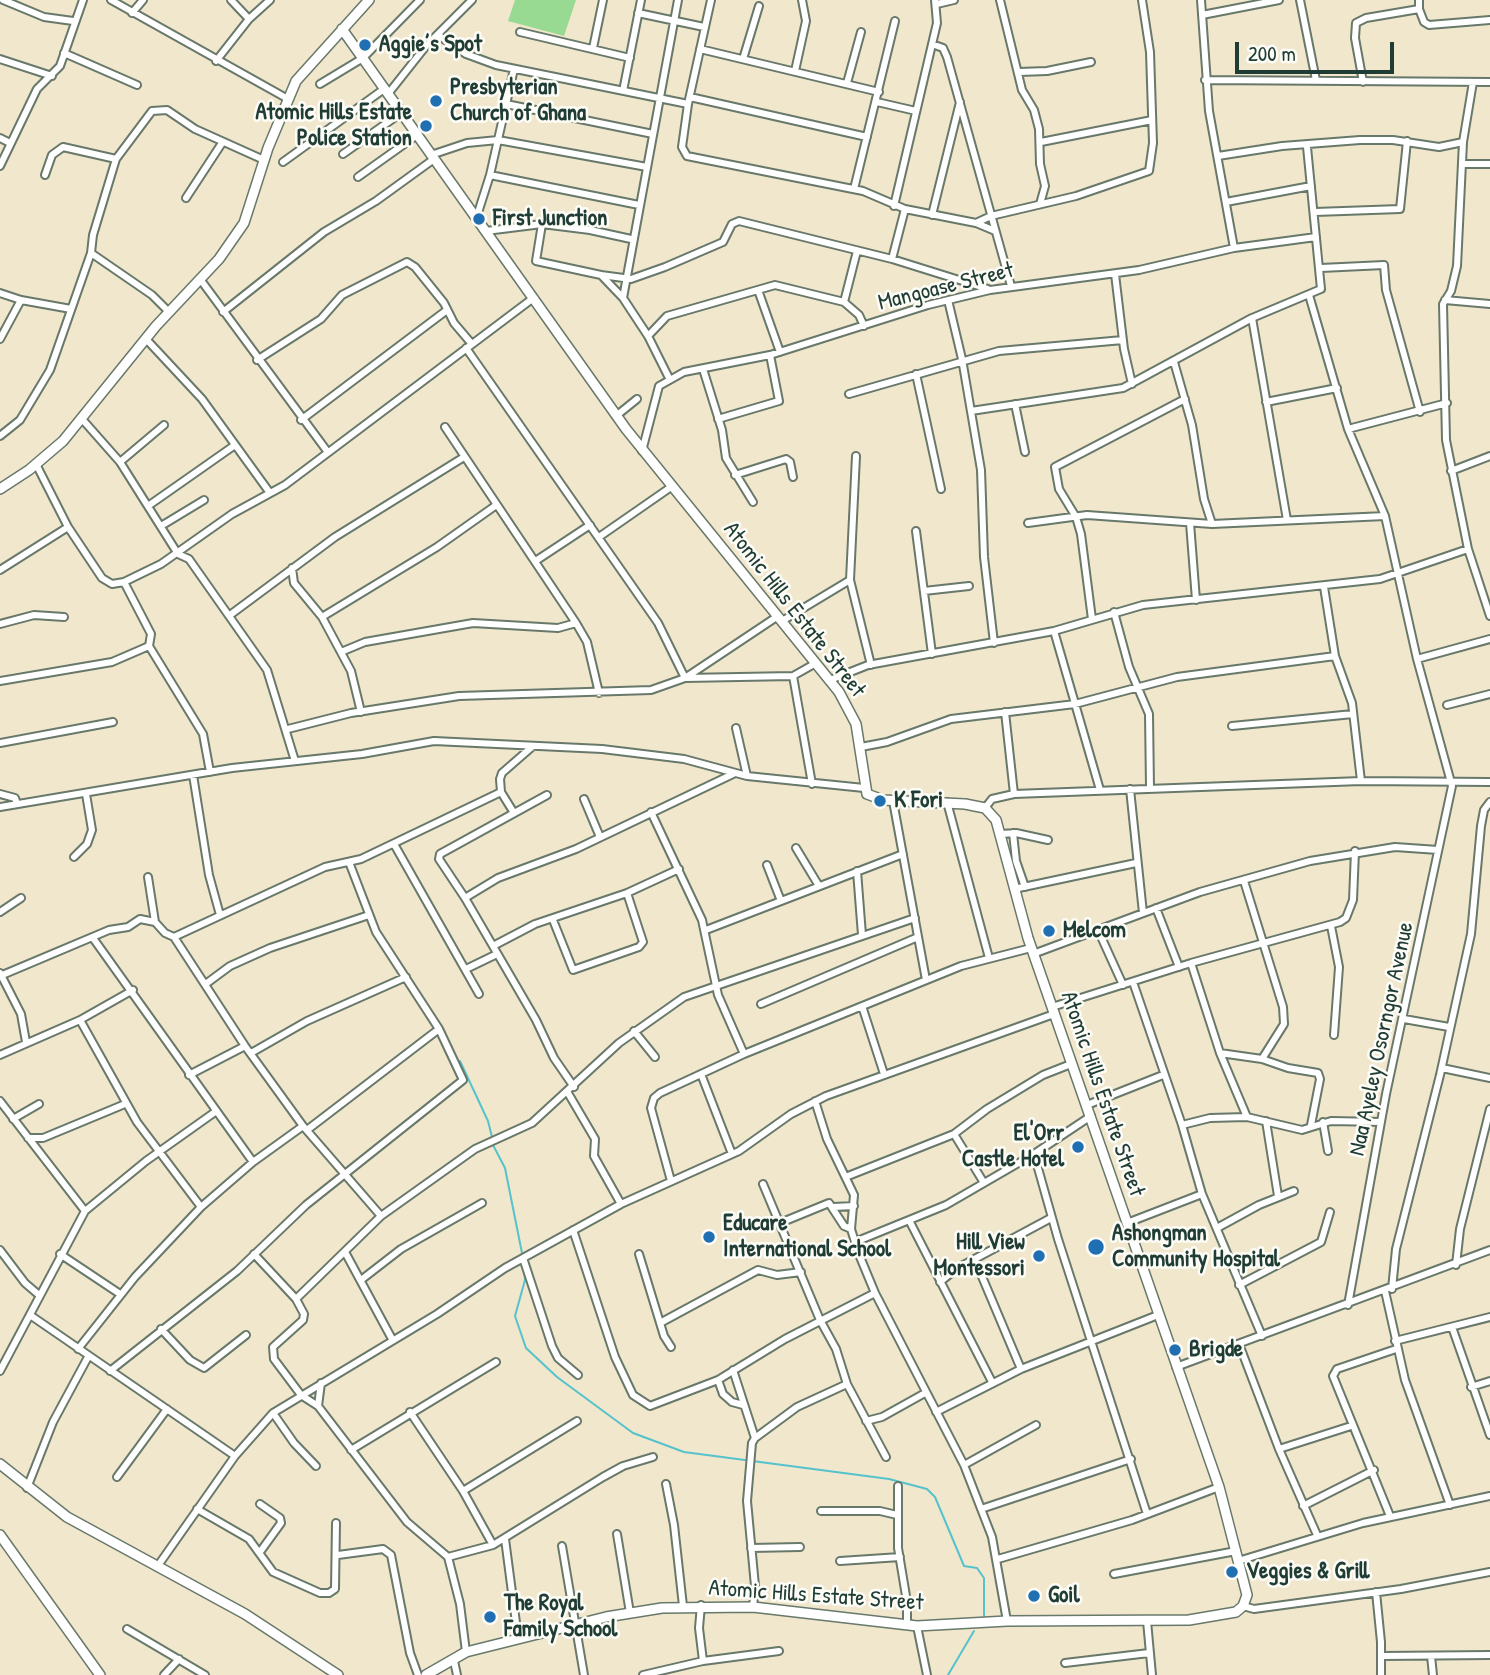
<!DOCTYPE html>
<html>
<head>
<meta charset="utf-8">
<style>
	body { margin:0 }
	#map { position:relative; width:1490px; height:1675px; overflow:hidden; background:#f0e7cd; font-family:"Patrick Hand",sans-serif }
	canvas { display:block }
	.scale { position:absolute; left:1235px; top:42px; width:159px; height:32px; box-sizing:border-box; border:4px solid #1f3d34; border-top:0; padding-left:9px; font-size:21px; line-height:24px; white-space:nowrap; color:#1f3d34; -webkit-text-stroke:5px #fdfcf7; paint-order:stroke }
</style>
</head>
<body>
<div id="map">
<canvas width="1490" height="1675"></canvas>
<div class="scale">200 m</div>
</div>
<script>
const context = document.querySelector('canvas').getContext('2d');
context.lineJoin = 'round';
function fillPath(path, color) {
  context.fillStyle = color;
  context.fill(path, 'evenodd');
}
function shape(rows) {
  const path = new Path2D();
  for (const r of rows) {
    path.moveTo(r[0], r[1]);
    for (let i = 2; i < r.length; i += 2) path.lineTo(r[i], r[i + 1]);
  }
  return path;
}
function stroke(path, color, width, dash) {
  context.strokeStyle = color;
  context.lineWidth = width;
  context.lineCap = dash ? 'butt' : 'round';
  context.setLineDash(dash || []);
  context.stroke(path);
}
function drawText(font, color, halo, rows, align = 'center') {
  context.font = font + ' "Patrick Hand",sans-serif';
  context.lineWidth = 5;
  context.setLineDash([]);
  context.textBaseline = 'middle';
  context.strokeStyle = halo;
  context.fillStyle = color;
  for (const [text, x, y, turn = 0] of rows) {
    context.save();
    context.translate(x, y);
    context.rotate((+turn || 0) * Math.PI / 180);
    context.textAlign = isNaN(turn) ? turn : align;
    if (halo) context.strokeText(text, 0, 0);
    context.fillText(text, 0, 0);
    context.restore();
  }
}
const green = shape([
	[515,0,576,0,564,36,508,21]
]);
const stream = shape([
	[460,1061,488,1121,492,1137],
	[493,1145,505,1168,522,1253],
	[524,1268,525,1280,515,1316,526,1348,557,1377,633,1433,684,1452,889,1479,927,1489,935,1497,964,1566,977,1568,984,1578,984,1616],
	[948,1675,974,1631]
]);
const street = shape([
	[3,0,44,17,73,21],
	[111,0,288,99],
	[231,0,249,19],
	[711,0,688,104,682,147,687,156,863,191,905,209,976,223,995,231],
	[1000,0,1022,90,1034,110,1039,129,1040,164,1045,186,1040,204],
	[1201,0,1209,111,1234,248],
	[1300,0,1316,80],
	[1419,0,1419,9,1424,22,1429,25,1490,20],
	[937,4,954,0],
	[132,13,143,0],
	[638,13,704,27],
	[1202,15,1279,0],
	[520,32,630,58],
	[438,35,466,54,496,65,688,104],
	[932,44,943,48,947,57,1011,286],
	[593,48,603,0],
	[700,49,879,92],
	[64,53,137,85],
	[0,59,52,76],
	[743,59,759,6],
	[216,61,249,19,270,0],
	[795,71,806,21,802,0],
	[1019,72,1047,71,1091,62],
	[1205,80,1490,82],
	[1363,82,1355,38,1356,23,1366,18,1419,9],
	[1473,82,1463,142,1457,266,1451,291,1443,304,1446,440,1468,549,1490,616],
	[847,83,861,32],
	[320,84,363,58,420,0],
	[623,91,641,0],
	[388,94,426,46,472,0],
	[690,97,867,137],
	[877,102,916,111],
	[506,104,653,134],
	[0,138,10,143],
	[1041,142,1152,120],
	[343,154,401,113],
	[431,155,467,143,498,140,647,167],
	[1218,156,1282,146,1360,140,1393,140,1439,147,1463,142],
	[283,162,384,89],
	[1463,164,1490,164],
	[0,166,37,89,60,66,83,0],
	[45,175,52,155,63,147,116,159],
	[490,175,639,205],
	[358,177,417,135],
	[854,189,895,21],
	[186,198,222,143],
	[1226,202,1311,186],
	[894,206,937,23,935,0],
	[1315,212,1400,209,1407,141],
	[932,215,960,102],
	[476,219,490,175,514,69],
	[978,222,991,216,1076,196,1149,171,1153,143,1150,52,1142,0],
	[542,224,536,261,601,275,623,298,648,336,669,378],
	[486,231,542,224,590,230,631,239],
	[91,253,152,295,169,312],
	[892,259,905,209],
	[1321,268,1384,265,1386,290,1420,412],
	[1115,274,1124,349,1132,384],
	[601,275,631,279,665,267,723,242,732,224,739,221,892,259,988,289],
	[200,279,327,451],
	[758,290,780,352],
	[0,293,21,300,71,309],
	[1309,295,1348,429,1385,516,1417,659,1452,786,1386,1094,1348,1305],
	[623,298,678,0],
	[948,300,962,359,981,470,984,557,994,643],
	[1445,300,1490,304],
	[844,302,857,251],
	[223,312,324,232,376,201,434,159],
	[1252,318,1287,520],
	[648,336,667,316,775,285,844,302,859,315,864,326],
	[0,339,21,300],
	[146,339,202,399,270,493],
	[466,348,658,623,685,678,793,676,816,663],
	[257,360,321,319,342,295,407,262,415,267,444,303,454,323,471,343],
	[1174,362,1192,425,1204,499,1212,524],
	[703,369,722,430,726,458,753,502],
	[916,374,941,489],
	[849,394,999,351,1123,340],
	[1266,402,1337,388],
	[1015,404,1025,452],
	[971,411,1123,388,1252,318,1321,289,1307,147],
	[616,416,637,399],
	[82,419,120,462,178,554,189,559,267,670,295,761],
	[718,419,779,401,770,355],
	[301,420,447,310],
	[445,427,576,623,587,642,599,693],
	[1348,429,1447,403],
	[0,436,20,420,50,370,91,253,93,235,116,159,152,111,167,110,195,129,264,160],
	[642,451,659,386,684,372,770,355,928,305,990,290,1139,270,1234,248,1316,237],
	[856,456,850,580,871,665],
	[120,462,164,425],
	[36,464,68,527,102,578,112,584,124,582,161,564,232,514,285,485,532,299],
	[1451,471,1490,456],
	[735,475,786,459,790,462,793,477],
	[148,506,235,445],
	[1028,523,1087,515,1212,524,1385,516],
	[1190,523,1196,600],
	[161,526,204,500],
	[916,531,932,654],
	[599,537,671,487],
	[537,560,590,525],
	[292,568,294,583,322,617,351,671,361,712],
	[0,570,68,527],
	[1324,587,1335,656,1352,703,1361,781],
	[924,591,969,586],
	[1114,612,1129,667,1149,714,1150,788],
	[230,615,335,537,464,457],
	[322,617,437,547,495,506],
	[1092,619,1081,534,1076,517,1059,489,1055,467,1185,399],
	[782,621,850,580],
	[0,624,34,615,64,617],
	[1054,631,1100,790],
	[149,646,203,734,210,772],
	[341,652,365,642,473,623,558,628,576,623],
	[1417,659,1490,639],
	[793,676,812,784],
	[830,680,868,665,1054,631,1143,605,1380,579,1468,549],
	[0,681,112,662,149,646,151,634,124,582],
	[1447,705,1490,694],
	[1005,712,1014,794],
	[1232,726,1353,714],
	[736,728,747,776],
	[288,729,351,713,459,696,651,690,685,678,778,616],
	[0,743,113,722],
	[861,747,887,742,951,719,1075,704,1177,677,1335,656],
	[193,775,209,875,220,915],
	[1130,789,1143,913],
	[0,794,15,798,17,804],
	[547,795,440,854,439,859,465,898,536,1020,554,1058,574,1087],
	[584,799,600,837],
	[893,801,926,980],
	[947,802,989,958],
	[0,807,232,768,362,754,434,741,602,749,684,759,747,776,864,788],
	[985,808,992,799,1014,794,1361,781,1490,782],
	[651,812,702,920,718,995,744,1054],
	[514,813,501,792,500,779,502,773,533,746],
	[1013,833,1016,861,1025,887],
	[1001,834,1016,833,1048,840],
	[394,844,479,994],
	[796,848,819,886],
	[74,857,87,844,92,830,86,794],
	[767,865,781,901],
	[857,871,862,935],
	[148,877,155,922],
	[1244,881,1283,1007,1284,1024,1262,1059],
	[1014,889,1136,863],
	[465,898,498,878,576,849,733,774],
	[1156,908,1179,967],
	[0,912,21,898],
	[553,920,573,970,639,947,643,942,627,893],
	[1331,926,1339,967,1334,1035],
	[706,930,903,854],
	[1098,930,1123,985],
	[174,937,325,867,361,859,501,792],
	[93,938,253,1162],
	[493,946,535,924,627,893,679,869],
	[1033,954,1200,892,1310,861,1395,847,1438,850],
	[1191,963,1220,1053,1247,1117],
	[466,969,497,954],
	[0,973,21,1014,26,1042],
	[0,976,109,930,128,927,140,919,155,922,165,933,174,937,245,1046,303,1126,381,1216],
	[1133,982,1182,1125,1202,1194,1262,1336],
	[207,983,230,966,270,948,369,915],
	[761,1004,918,937],
	[862,1006,884,1074],
	[1052,1007,1191,963,1340,922,1346,918,1353,900,1355,851],
	[1404,1019,1449,1027],
	[80,1020,137,1122,201,1207],
	[634,1031,655,1057],
	[251,1053,307,1021,406,977],
	[1220,1053,1262,1059,1288,1068,1318,1073,1320,1079,1311,1125],
	[0,1055,80,1020,133,990],
	[1442,1068,1490,1078],
	[701,1074,732,1154],
	[189,1075,245,1046],
	[568,1093,595,1139,594,1156,621,1204],
	[0,1101,85,1211],
	[815,1101,827,1139,854,1195,851,1229,858,1252,875,1293,964,1465,992,1537,1007,1621],
	[1087,1105,1163,1075],
	[13,1119,39,1104],
	[1266,1121,1278,1196],
	[1323,1122,1328,1151],
	[1182,1125,1210,1118,1247,1117,1302,1130,1331,1121,1381,1122],
	[307,1130,439,1029],
	[954,1134,984,1183],
	[28,1138,43,1138,125,1104],
	[1034,1154,1058,1239,1147,1514],
	[848,1176,954,1134,987,1109,1043,1075,1071,1064],
	[671,1181,651,1108,654,1098,660,1093,744,1054,961,966,1031,948],
	[763,1184,820,1320,836,1349,847,1384,886,1457],
	[833,1207,854,1206],
	[910,1222,992,1382],
	[780,1223,829,1203,844,1226,851,1229],
	[1127,1223,1202,1194],
	[1217,1228,1259,1205,1294,1191],
	[573,1230,615,1357,633,1395,650,1406,718,1380,785,1339,875,1293],
	[855,1242,946,1205,1034,1154,1091,1116],
	[0,1250,25,1283,39,1295],
	[345,1252,392,1339],
	[60,1254,120,1294],
	[254,1254,296,1299,304,1314,303,1320,273,1347,274,1359,301,1395,318,1406,407,1522,448,1557,460,1604,466,1652],
	[639,1254,664,1336,671,1347],
	[523,1258,552,1346,558,1358,578,1375],
	[975,1260,1021,1369],
	[1456,1265,1460,1229,1490,1109],
	[361,1280,401,1249,482,1203],
	[940,1282,956,1269,1051,1218],
	[1239,1285,1321,1242,1330,1212],
	[1392,1289,1396,1249,1440,1075,1471,934,1481,826,1484,810,1490,802],
	[1385,1291,1405,1380,1450,1505],
	[296,1299,381,1216,475,1149,532,1123,619,1043,684,997,915,918],
	[30,1315,235,1456],
	[660,1323,758,1270,777,1275,801,1272],
	[1452,1327,1490,1435],
	[161,1329,190,1360,204,1368,246,1335],
	[1395,1341,1490,1317],
	[1239,1344,1279,1449,1317,1535],
	[78,1349,135,1277,201,1207,253,1162,303,1126],
	[1176,1367,1490,1250],
	[733,1370,755,1438],
	[0,1371,85,1211,146,1161,215,1112],
	[110,1371,237,1271,306,1205,463,1080,439,1029,376,932,349,862],
	[718,1380,723,1394,732,1402,743,1405],
	[1471,1387,1490,1381],
	[318,1406,321,1383],
	[410,1412,463,1491,493,1545],
	[936,1412,1021,1369,1158,1315],
	[273,1413,294,1443,316,1466],
	[866,1421,882,1417,925,1393],
	[1279,1449,1351,1426],
	[351,1450,496,1362],
	[964,1465,1036,1425],
	[117,1477,167,1409],
	[666,1484,674,1525,683,1606],
	[898,1486,898,1548,907,1602,907,1625],
	[27,1488,53,1422,88,1357],
	[463,1491,577,1421],
	[1303,1506,1374,1470],
	[197,1509,249,1539,273,1572,320,1593,329,1593,335,1589,336,1523],
	[981,1509,1131,1459],
	[821,1511,880,1511,897,1515],
	[1390,1516,1333,1376,1337,1369,1396,1349],
	[617,1534,630,1613],
	[505,1539,518,1638],
	[562,1546,584,1675],
	[751,1548,800,1547],
	[260,1552,281,1523,280,1518,260,1504],
	[338,1555,383,1549,391,1555,410,1653,418,1675],
	[448,1557,493,1545,603,1477,623,1466,653,1457],
	[998,1559,1132,1520,1219,1487],
	[840,1561,900,1557],
	[1238,1561,1363,1523,1490,1496],
	[157,1567,235,1456,273,1413,437,1314,505,1268,621,1204,739,1151,791,1114,826,1096,1054,1014],
	[1114,1574,1236,1551],
	[1376,1592,1381,1642,1381,1675],
	[701,1605,699,1628,703,1661],
	[1243,1606,1254,1609,1401,1589,1490,1572],
	[753,1607,755,1586,747,1501,752,1443,755,1438,797,1407,847,1384],
	[1147,1621,1152,1675],
	[917,1626,927,1675],
	[127,1629,205,1675],
	[1382,1656,1490,1655],
	[1431,1656,1433,1675],
	[454,1661,457,1675],
	[1065,1663,1149,1653],
	[164,1675,179,1659],
	[643,1675,703,1661,779,1651]
]);
const secondary = shape([
	[342,29,626,429,839,692,856,724,867,794,883,800,965,804,985,808,996,820,1028,938,1219,1487,1247,1595,1243,1606,1236,1612,1189,1620,1007,1621,917,1626,753,1607,662,1608,606,1617,466,1652,426,1675],
	[0,489,29,470,63,441,156,326,219,259,244,223,268,148,296,81,369,0],
	[0,1464,67,1517,245,1614,338,1675],
	[0,1535,100,1675]
]);
const markers = [
	[365,45,7,"#1f6fb2"],
	[436,101,7,"#1f6fb2"],
	[426,126,7,"#1f6fb2"],
	[479,219,7,"#1f6fb2"],
	[880,801,7,"#1f6fb2"],
	[1049,931,7,"#1f6fb2"],
	[1078,1147,7,"#1f6fb2"],
	[709,1237,7,"#1f6fb2"],
	[1096,1247,9,"#1f6fb2"],
	[1039,1256,7,"#1f6fb2"],
	[1175,1350,7,"#1f6fb2"],
	[1232,1572,7,"#1f6fb2"],
	[1034,1596,7,"#1f6fb2"],
	[490,1617,7,"#1f6fb2"]
];
const poiNames = [
	["Aggie’s Spot",379,45],
	["Presbyterian",450,88],
	["Church of Ghana",450,114],
	["Atomic Hills Estate",412,113,"right"],
	["Police Station",412,139,"right"],
	["First Junction",493,219],
	["K Fori",894,801],
	["Melcom",1063,931],
	["El'Orr",1064,1134,"right"],
	["Castle Hotel",1064,1160,"right"],
	["Educare",723,1224],
	["International School",723,1250],
	["Ashongman",1112,1234],
	["Community Hospital",1112,1260],
	["Hill View",1025,1243,"right"],
	["Montessori",1025,1269,"right"],
	["Brigde",1189,1350],
	["Veggies & Grill",1246,1572],
	["Goil",1048,1596],
	["The Royal",504,1604],
	["Family School",504,1630]
];
const streetNames = [
	["Mangoase Street",946,287,-14],
	["Atomic Hills Estate Street",794,610,52],
	["Naa Ayeley Osorngor Avenue",1382,1039,-78],
	["Atomic Hills Estate Street",1102,1094,71],
	["Atomic Hills Estate Street",816,1596,4]
];
fillPath(green, '#98da92');
stroke(stream, '#55c2cc', 2);
stroke(street, '#68786a', 10);
stroke(secondary, '#68786a', 12);
stroke(street, '#fff', 6);
stroke(secondary, '#fff', 9);
for (const [x, y, r, color] of markers) {
  const dot = new Path2D();
  dot.arc(x, y, r, 0, 2 * Math.PI);
  context.fillStyle = color;
  context.fill(dot);
  stroke(dot, '#fdfcf7', 2.5);
}
drawText('bold 23px', '#1f3d34', '#fdfcf7', poiNames, 'left');
drawText('23px', '#1f3d34', '#fdfcf7', streetNames);
</script>
</body>
</html>
